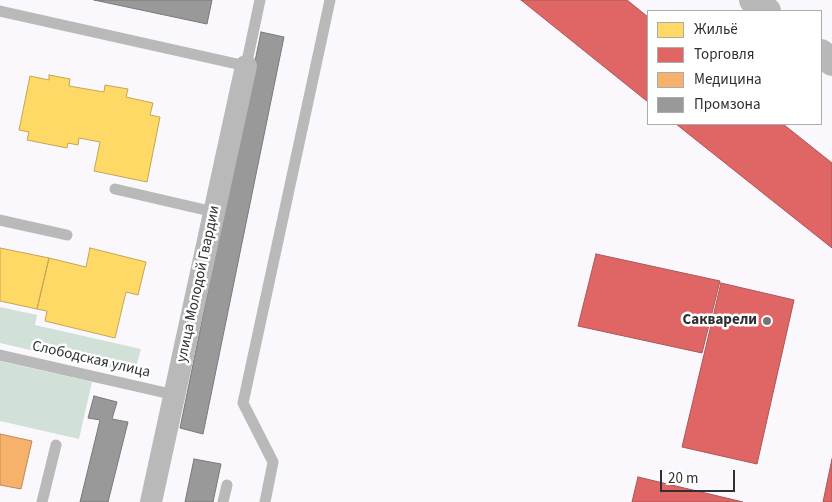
<!DOCTYPE html>
<html>
<head>
<meta charset="utf-8">
<style>
	body { margin:0 }
	#map { position:relative; width:832px; height:502px; overflow:hidden; background:#faf8fc; font-family:"Source Sans 3",sans-serif }
	canvas { display:block }
	.legend { position:absolute; left:647px; top:10px; width:175px; height:115px; box-sizing:border-box; background:#fff; border:1px solid #acacad; margin:0; padding:6px 9px; list-style:none; font-size:15px; color:#302f31 }
	.legend li { display:flex; align-items:center; gap:10px; height:25px }
	.legend b { width:25px; border:1px solid #acacad }
	.scale { position:absolute; left:660px; top:470px; width:75px; height:22px; box-sizing:border-box; border:2px solid #302f31; border-top:0; padding-left:6px; font-size:15px; line-height:18px; white-space:nowrap; color:#302f31; -webkit-text-stroke:4px #fff; paint-order:stroke }
</style>
</head>
<body>
<div id="map">
<canvas width="832" height="502"></canvas>
<ul class="legend">
<li><b style="height:14px;background:#ffd966"></b>Жильё</li>
<li><b style="height:14px;background:#e06666"></b>Торговля</li>
<li><b style="height:14px;background:#f6b26b"></b>Медицина</li>
<li><b style="height:14px;background:#999"></b>Промзона</li>
</ul>
<div class="scale">20 m</div>
</div>
<script>
const context = document.querySelector('canvas').getContext('2d');
context.lineJoin = 'round';
function fillPath(path, color) {
  context.fillStyle = color;
  context.fill(path, 'evenodd');
}
function shape(rows) {
  const path = new Path2D();
  for (const r of rows) {
    path.moveTo(r[0], r[1]);
    for (let i = 2; i < r.length; i += 2) path.lineTo(r[i], r[i + 1]);
  }
  return path;
}
function stroke(path, color, width, dash) {
  context.strokeStyle = color;
  context.lineWidth = width;
  context.lineCap = dash ? 'butt' : 'round';
  context.setLineDash(dash || []);
  context.stroke(path);
}
function drawText(font, color, halo, rows, align = 'center') {
  context.font = font + ' "Source Sans 3",sans-serif';
  context.lineWidth = 5;
  context.setLineDash([]);
  context.textBaseline = 'middle';
  context.strokeStyle = halo;
  context.fillStyle = color;
  for (const [text, x, y, turn = 0] of rows) {
    context.save();
    context.translate(x, y);
    context.rotate((+turn || 0) * Math.PI / 180);
    context.textAlign = isNaN(turn) ? turn : align;
    if (halo) context.strokeText(text, 0, 0);
    context.fillText(text, 0, 0);
    context.restore();
  }
}
const forest = shape([
	[0,307,37,315,35,325,141,349,134,374,0,343],
	[0,361,92,382,79,439,0,421]
]);
const homes = shape([
	[49,75,70,79,69,86,104,92,105,85,128,89,126,97,153,103,150,115,160,117,147,182,94,171,100,142,79,138,78,145,68,143,67,148,27,140,29,132,19,130,30,76,49,80,49,75],
	[0,248,49,258,37,309,0,301,0,248],
	[90,248,146,262,138,295,126,292,115,338,45,321,47,311,37,309,49,258,86,267,90,248]
]);
const shops = shape([
	[521,0,627,0,648,17,648,102,521,0],
	[676,124,783,124,832,163,832,248,676,124],
	[596,254,720,281,702,353,578,326,596,254],
	[721,283,794,300,757,464,682,447,721,283],
	[832,459,832,502,823,502,832,459],
	[638,477,743,502,632,502,638,477]
]);
const health = shape([
	[0,434,32,441,21,489,0,485,0,434]
]);
const industry = shape([
	[94,0,212,0,207,24,94,0],
	[261,32,284,37,203,434,180,428,261,32],
	[94,396,117,402,112,419,128,422,108,502,80,502,100,420,88,418,94,396],
	[194,459,221,464,213,502,185,502,194,459]
]);
const lane = shape([
	[0,11,246,66,260,0],
	[115,189,214,212],
	[0,220,67,235],
	[0,355,175,395],
	[42,502,56,445],
	[223,502,227,485],
	[265,502,273,462,243,403,330,0]
]);
const street = shape([
	[151,502,246,66]
]);
const secondary = shape([
	[753,0,767,11],
	[821,53,832,62]
]);
const markers = [
	[767,321,5,"#777578"]
];
const streetNames = [
	["улица Молодой Гвардии",199,284,-78],
	["Слободская улица",91,360,13]
];
const poiNames = [
	["Сакварели",757,321]
];
fillPath(forest, '#d1e1d7');
fillPath(homes, '#ffd966');
stroke(homes, '#c1a656', 1);
fillPath(shops, '#e06666');
stroke(shops, '#ab5656', 1);
fillPath(health, '#f6b26b');
stroke(health, '#bb8b5a', 1);
fillPath(industry, '#999');
stroke(industry, '#7a797a', 1);
stroke(lane, '#b9b9b9', 11);
stroke(street, '#b9b9b9', 22);
stroke(secondary, '#b8b8b9', 28);
for (const [x, y, r, color] of markers) {
  const dot = new Path2D();
  dot.arc(x, y, r, 0, 2 * Math.PI);
  context.fillStyle = color;
  context.fill(dot);
  stroke(dot, '#fff', 2);
}
drawText('15px', '#302f31', '#fff', streetNames);
drawText('bold 15px', '#302f31', '#fff', poiNames, 'right');
</script>
</body>
</html>
